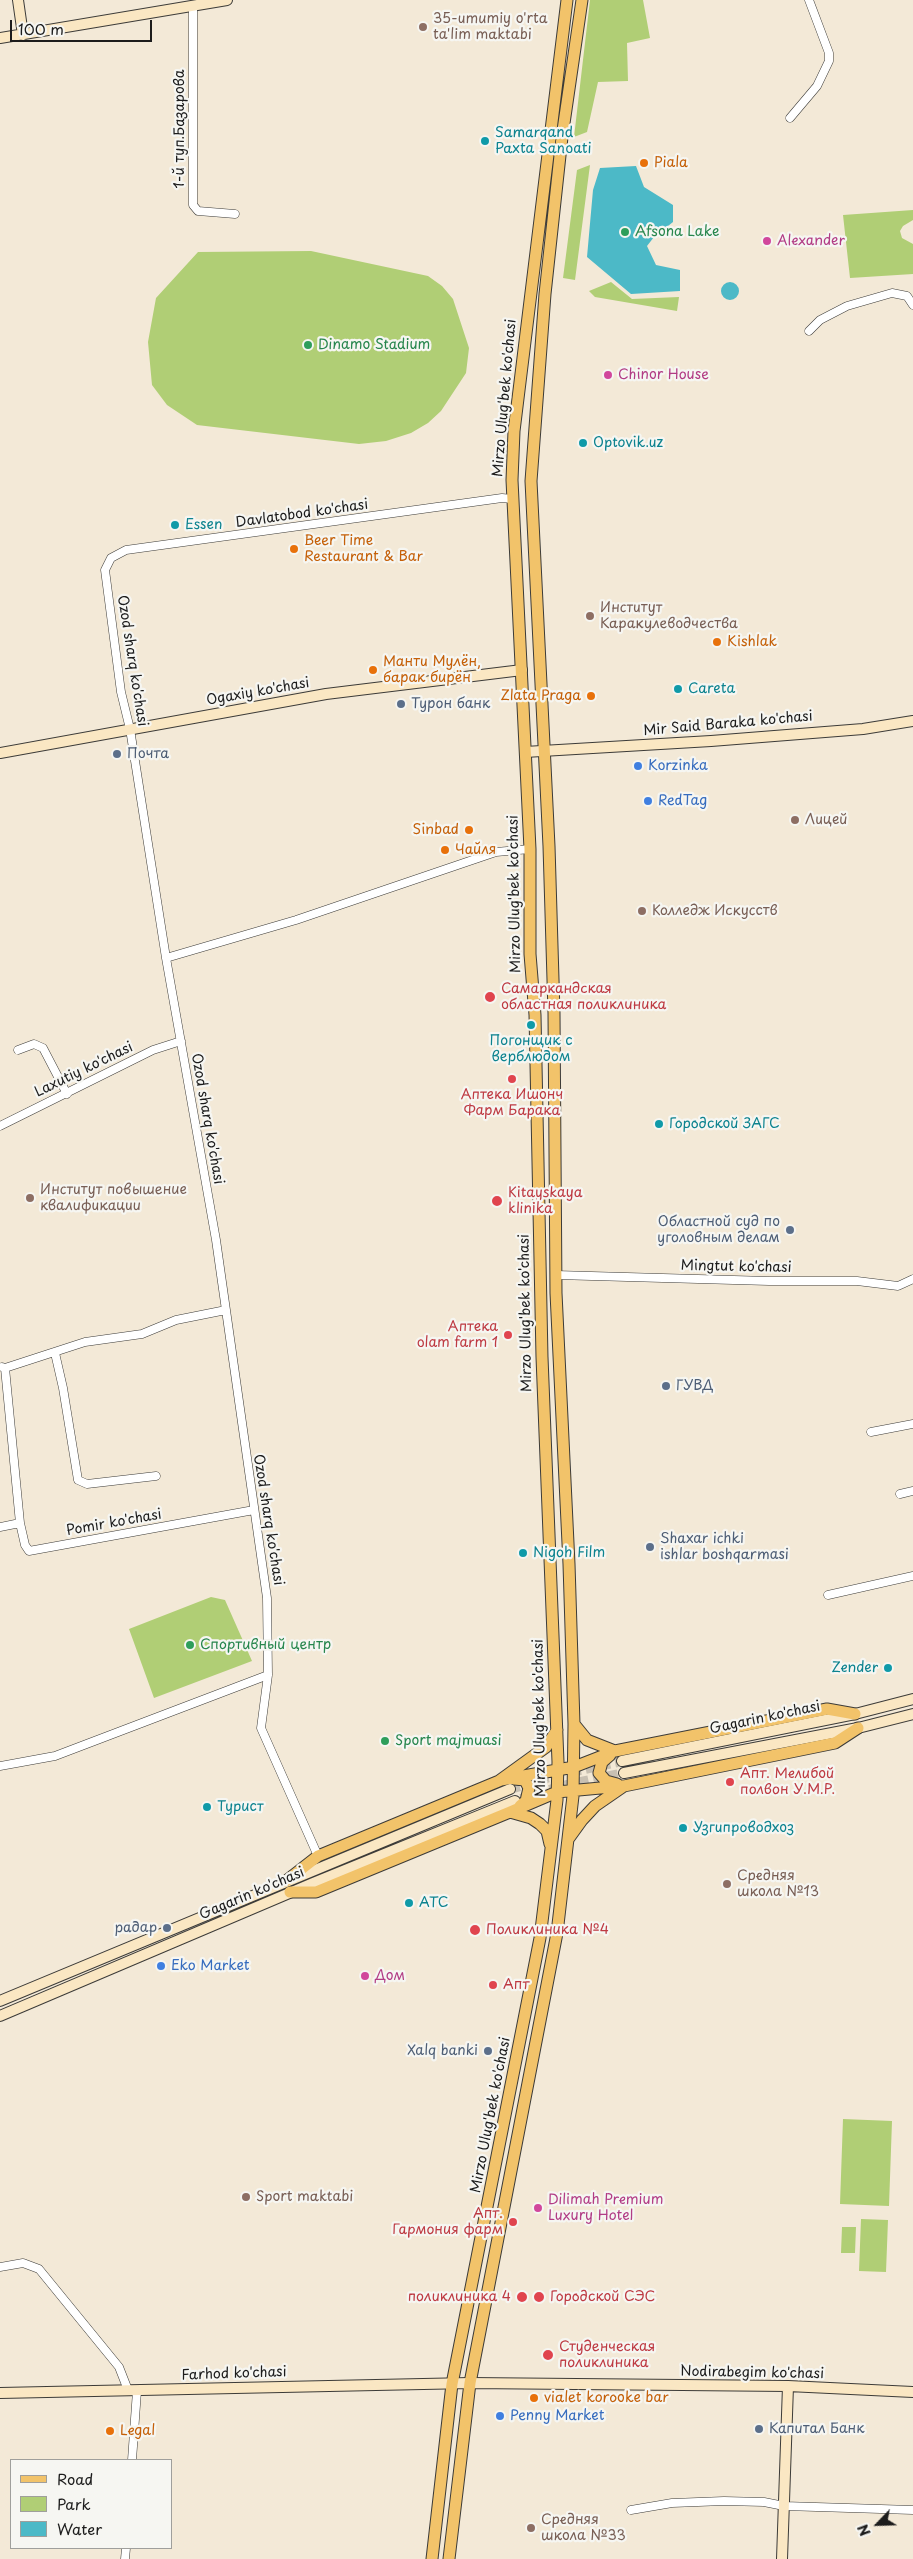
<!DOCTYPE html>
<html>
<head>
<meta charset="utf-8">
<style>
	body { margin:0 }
	#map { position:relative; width:913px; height:2559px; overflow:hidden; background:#f3e9d7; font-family:"Playpen Sans",sans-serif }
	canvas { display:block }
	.legend { position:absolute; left:10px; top:2459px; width:162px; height:90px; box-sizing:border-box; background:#f6f6f2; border:1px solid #9f9f9c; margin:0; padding:6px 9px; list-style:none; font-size:15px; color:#1c1c1c }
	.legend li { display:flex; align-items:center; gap:10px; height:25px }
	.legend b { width:25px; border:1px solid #9f9f9c }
	.north { position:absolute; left:853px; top:2499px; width:50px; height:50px; -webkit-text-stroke:4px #f6f6f2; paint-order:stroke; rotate:246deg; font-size:14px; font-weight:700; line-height:20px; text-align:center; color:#1c1c1c }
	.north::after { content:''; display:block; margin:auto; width:18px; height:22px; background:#1c1c1c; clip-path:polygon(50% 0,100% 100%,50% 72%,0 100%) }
	.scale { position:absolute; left:10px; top:20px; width:142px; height:22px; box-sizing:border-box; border:2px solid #1c1c1c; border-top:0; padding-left:6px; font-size:15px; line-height:18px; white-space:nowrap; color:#1c1c1c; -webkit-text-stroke:4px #f6f6f2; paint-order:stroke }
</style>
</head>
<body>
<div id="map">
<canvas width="913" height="2559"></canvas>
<ul class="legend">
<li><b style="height:6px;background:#f2c36a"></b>Road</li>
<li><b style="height:14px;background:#b0ce75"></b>Park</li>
<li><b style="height:14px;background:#4cb9c7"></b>Water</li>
</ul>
<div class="north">N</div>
<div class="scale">100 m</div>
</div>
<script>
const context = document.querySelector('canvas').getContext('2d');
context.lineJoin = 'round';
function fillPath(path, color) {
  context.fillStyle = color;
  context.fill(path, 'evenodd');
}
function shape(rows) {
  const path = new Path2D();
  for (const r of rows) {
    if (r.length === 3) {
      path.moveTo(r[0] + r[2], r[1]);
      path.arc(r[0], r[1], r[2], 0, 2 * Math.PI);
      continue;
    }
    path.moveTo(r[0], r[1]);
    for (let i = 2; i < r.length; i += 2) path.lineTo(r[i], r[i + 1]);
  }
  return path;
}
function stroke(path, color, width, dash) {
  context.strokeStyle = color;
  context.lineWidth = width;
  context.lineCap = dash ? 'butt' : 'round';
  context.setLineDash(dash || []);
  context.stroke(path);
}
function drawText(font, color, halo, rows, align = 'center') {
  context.font = font + ' "Playpen Sans",sans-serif';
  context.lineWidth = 4.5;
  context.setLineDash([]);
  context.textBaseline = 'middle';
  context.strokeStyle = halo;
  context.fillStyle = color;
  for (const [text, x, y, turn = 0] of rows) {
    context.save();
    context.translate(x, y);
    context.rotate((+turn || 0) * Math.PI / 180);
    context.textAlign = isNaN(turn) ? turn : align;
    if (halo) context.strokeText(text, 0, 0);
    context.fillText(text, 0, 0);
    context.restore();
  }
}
const green = shape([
	[590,0,643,0,650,38,627,43,628,81,598,82,587,132,574,137],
	[590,165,575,280,563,278,577,170],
	[913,210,913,220,903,226,900,231,902,238,913,244,913,274,850,278,843,215],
	[311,251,428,276,442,286,453,299,469,348,466,373,441,411,428,423,411,433,386,441,359,444,197,425,167,405,152,385,148,342,156,298,198,252],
	[611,282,632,299,679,297,677,311,595,297,589,291],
	[211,1597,225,1600,252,1661,154,1698,129,1629],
	[843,2119,892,2121,889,2206,840,2204],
	[861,2219,888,2220,886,2272,859,2271],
	[842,2227,856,2227,855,2253,841,2253]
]);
const water = shape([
	[636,166,644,187,673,205,673,222,654,237,647,246,656,265,680,270,680,291,631,294,587,257,593,190,600,168],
	[730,291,9]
]);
const secondaryTunnel = shape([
	[571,1772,622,1761],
	[510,1789,557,1775],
	[521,1799,562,1786,624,1773]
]);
const street = shape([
	[193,7,193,205,198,211,235,214],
	[790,118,817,86,829,61,829,53,809,0],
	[809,331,820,320,847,306,892,293,907,296,913,305],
	[166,958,296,920,496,852,530,849],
	[18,1050,34,1044,43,1048,67,1094],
	[0,1126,153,1050,181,1041],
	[556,1275,769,1281,857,1281,898,1286,913,1279],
	[55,1353,63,1388,78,1480,87,1484,156,1476],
	[2,1367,5,1368,85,1342,142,1334,176,1320,226,1310],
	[5,1368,20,1523,25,1545,29,1551,254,1510],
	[871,1432,913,1424],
	[900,1494,913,1491],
	[0,1527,20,1523],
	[828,1595,913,1576],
	[0,1766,55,1756,268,1675],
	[318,1856,261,1728,268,1675,267,1598,216,1240,166,958,130,729,121,692,105,570,111,558,126,550,502,498,512,499],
	[0,2267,23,2263,39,2269,119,2367,128,2390],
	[132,2460,137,2391],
	[631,2510,672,2503,724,2501,764,2502,784,2506,913,2510],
	[125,2559,126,2548]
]);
const secondary = shape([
	[18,0,23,35],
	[0,38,227,0],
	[525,752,711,741,863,729,913,721],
	[0,753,326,694,522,670],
	[622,1761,855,1714,913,1699],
	[624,1773,858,1728,913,1714],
	[0,2001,510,1789],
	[0,2016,313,1883,515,1801],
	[0,2393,470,2383,788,2386,913,2392],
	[782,2559,788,2386]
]);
const primary = shape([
	[574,1724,587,1740,615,1751,827,1709,855,1714],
	[610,1755,602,1762,599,1773,606,1781,617,1784],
	[514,1779,525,1780,529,1788,526,1801,520,1806],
	[501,1780,574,1767,615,1751],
	[510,1812,557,1792,622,1786],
	[569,1838,582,1820,595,1806,624,1786,835,1743,858,1728],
	[286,1881,318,1856,499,1781,546,1747,557,1730],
	[290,1892,316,1892,510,1812,531,1818,540,1824,547,1831,550,1844],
	[432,2559,452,2384,540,1938,557,1800,558,1762,542,1357,535,1015,530,954,530,849,512,480,514,431,567,0],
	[449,2559,470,2383,557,1933,573,1796,574,1724,569,1564,556,1293,554,1013,549,846,531,481,545,294,562,137,582,0]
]);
const markers = [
	[423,27,5,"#8d6e63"],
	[485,141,5,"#0f9aa8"],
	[644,163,5,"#e8710a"],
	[625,232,5,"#2e9e5b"],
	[767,241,5,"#d1479c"],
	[308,345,5,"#2e9e5b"],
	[608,375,5,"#d1479c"],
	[583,443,5,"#0f9aa8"],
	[175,525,5,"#0f9aa8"],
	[294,549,5,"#e8710a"],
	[590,616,5,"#8d6e63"],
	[717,642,5,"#e8710a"],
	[373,670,5,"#e8710a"],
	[678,689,5,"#0f9aa8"],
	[591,696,5,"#e8710a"],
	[401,704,5,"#5c6f8a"],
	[117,754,5,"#5c6f8a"],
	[638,766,5,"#3f7fe0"],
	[648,801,5,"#3f7fe0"],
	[795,820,5,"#8d6e63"],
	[469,830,5,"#e8710a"],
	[445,850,5,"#e8710a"],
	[642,911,5,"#8d6e63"],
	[490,997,6,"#e0444e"],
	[531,1025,5,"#0f9aa8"],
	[512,1079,5,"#e0444e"],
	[659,1124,5,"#0f9aa8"],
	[30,1198,5,"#8d6e63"],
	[497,1201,6,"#e0444e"],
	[790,1230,5,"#5c6f8a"],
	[508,1335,5,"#e0444e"],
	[666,1386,5,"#5c6f8a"],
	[650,1547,5,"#5c6f8a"],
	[523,1553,5,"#0f9aa8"],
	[190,1645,5,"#2e9e5b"],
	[888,1668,5,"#0f9aa8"],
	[385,1741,5,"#2e9e5b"],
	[730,1782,5,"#e0444e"],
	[207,1807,5,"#0f9aa8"],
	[683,1828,5,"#0f9aa8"],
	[727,1884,5,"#8d6e63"],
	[409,1903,5,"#0f9aa8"],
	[167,1928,5,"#5c6f8a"],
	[475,1930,6,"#e0444e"],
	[161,1966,5,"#3f7fe0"],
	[365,1976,5,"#d1479c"],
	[493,1985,5,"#e0444e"],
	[488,2051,5,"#5c6f8a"],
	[246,2197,5,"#8d6e63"],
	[538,2208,5,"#d1479c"],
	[513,2222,5,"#e0444e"],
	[522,2297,6,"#e0444e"],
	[539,2297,6,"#e0444e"],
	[548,2355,6,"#e0444e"],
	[534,2398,5,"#e8710a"],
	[500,2416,5,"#3f7fe0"],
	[759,2429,5,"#5c6f8a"],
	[110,2431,5,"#e8710a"],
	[531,2528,5,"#8d6e63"]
];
const educationNames = [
	["35-umumiy o'rta",433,19],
	["ta'lim maktabi",433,35],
	["Институт",600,608],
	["Каракулеводчества",600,624],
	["Лицей",805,820],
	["Колледж Искусств",652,911],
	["Институт повышение",40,1190],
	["квалификации",40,1206],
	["Средняя",737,1876],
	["школа №13",737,1892],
	["Sport maktabi",256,2197],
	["Средняя",541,2520],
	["школа №33",541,2536]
];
const streetNames = [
	["1-й туп.Базарова",180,129,-90],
	["Mirzo Ulug'bek ko'chasi",505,398,-85],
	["Davlatobod ko'chasi",302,514,-8],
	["Ozod sharq ko'chasi",132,661,81],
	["Ogaxiy ko'chasi",258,692,-10],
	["Mir Said Baraka ko'chasi",728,724,-5],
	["Mirzo Ulug'bek ko'chasi",515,894,-91],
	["Laxutiy ko'chasi",84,1070,-26],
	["Ozod sharq ko'chasi",207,1119,80],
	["Mingtut ko'chasi",736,1267,1],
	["Mirzo Ulug'bek ko'chasi",526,1313,-91],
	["Ozod sharq ko'chasi",268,1520,81],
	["Pomir ko'chasi",114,1523,-10],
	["Mirzo Ulug'bek ko'chasi",540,1718,-91],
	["Gagarin ko'chasi",765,1718,-12],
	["Gagarin ko'chasi",252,1894,-23],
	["Mirzo Ulug'bek ko'chasi",491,2115,-79],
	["Nodirabegim ko'chasi",752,2373,1],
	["Farhod ko'chasi",234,2374,-2]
];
const cultureNames = [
	["Samarqand",495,133],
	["Paxta Sanoati",495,149],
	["Optovik.uz",593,443],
	["Essen",185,525],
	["Careta",688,689],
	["Погонщик с",531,1041,"center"],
	["верблюдом",531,1057,"center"],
	["Городской ЗАГС",669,1124],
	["Nigoh Film",533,1553],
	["Zender",878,1668,"right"],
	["Турист",217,1807],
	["Узгипроводхоз",693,1828],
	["ATC",419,1903]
];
const foodNames = [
	["Piala",654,163],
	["Beer Time",304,541],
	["Restaurant & Bar",304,557],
	["Kishlak",727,642],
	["Манти Мулён,",383,662],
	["барак бирён",383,678],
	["Zlata Praga",581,696,"right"],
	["Sinbad",459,830,"right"],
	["Чайля",455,850],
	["vialet korooke bar",544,2398],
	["Legal",120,2431]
];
const leisureNames = [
	["Afsona Lake",635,232],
	["Dinamo Stadium",318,345],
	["Спортивный центр",200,1645],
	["Sport majmuasi",395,1741]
];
const hotelNames = [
	["Alexander",777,241],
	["Chinor House",618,375],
	["Дом",375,1976],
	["Dilimah Premium",548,2200],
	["Luxury Hotel",548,2216]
];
const serviceNames = [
	["Турон банк",411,704],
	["Почта",127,754],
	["Областной суд по",780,1222,"right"],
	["уголовным делам",780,1238,"right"],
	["ГУВД",676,1386],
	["Shaxar ichki",660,1539],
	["ishlar boshqarmasi",660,1555],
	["радар",157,1928,"right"],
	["Xalq banki",478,2051,"right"],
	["Капитал Банк",769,2429]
];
const shopNames = [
	["Korzinka",648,766],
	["RedTag",658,801],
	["Eko Market",171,1966],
	["Penny Market",510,2416]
];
const healthNames = [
	["Самаркандская",501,989],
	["областная поликлиника",501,1005],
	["Аптека Ишонч",512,1095,"center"],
	["Фарм Барака",512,1111,"center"],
	["Kitayskaya",508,1193],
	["klinika",508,1209],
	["Аптека",498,1327,"right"],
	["olam farm 1",498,1343,"right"],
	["Апт. Мелибой",740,1774],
	["полвон У.М.Р.",740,1790],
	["Поликлиника №4",486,1930],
	["Апт",503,1985],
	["Апт.",503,2214,"right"],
	["Гармония фарм",503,2230,"right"],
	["поликлиника 4",511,2297,"right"],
	["Городской СЭС",550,2297],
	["Студенческая",559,2347],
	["поликлиника",559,2363]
];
fillPath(green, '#b0ce75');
fillPath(water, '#4cb9c7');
stroke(secondaryTunnel, '#c8c0b2', 10, [10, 5]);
stroke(street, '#3c3b38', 9);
stroke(secondary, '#3c3b38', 12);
stroke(primary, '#3c3b38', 13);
stroke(street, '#fff', 8);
stroke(secondary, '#fae7c3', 10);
stroke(primary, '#f2c36a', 11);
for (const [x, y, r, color] of markers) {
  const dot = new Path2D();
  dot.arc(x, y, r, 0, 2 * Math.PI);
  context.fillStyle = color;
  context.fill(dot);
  stroke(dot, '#f6f6f2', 2);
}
drawText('14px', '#785e54', '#f6f6f2', educationNames, 'left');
drawText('14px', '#1c1c1c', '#f6f6f2', streetNames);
drawText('14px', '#0d838f', '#f6f6f2', cultureNames, 'left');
drawText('14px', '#c56008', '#f6f6f2', foodNames, 'left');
drawText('14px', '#27864d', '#f6f6f2', leisureNames, 'left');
drawText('14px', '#b23c85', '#f6f6f2', hotelNames, 'left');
drawText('14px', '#4e5e75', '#f6f6f2', serviceNames, 'left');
drawText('14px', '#366cbe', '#f6f6f2', shopNames, 'left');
drawText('14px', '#be3a42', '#f6f6f2', healthNames, 'left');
</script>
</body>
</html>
